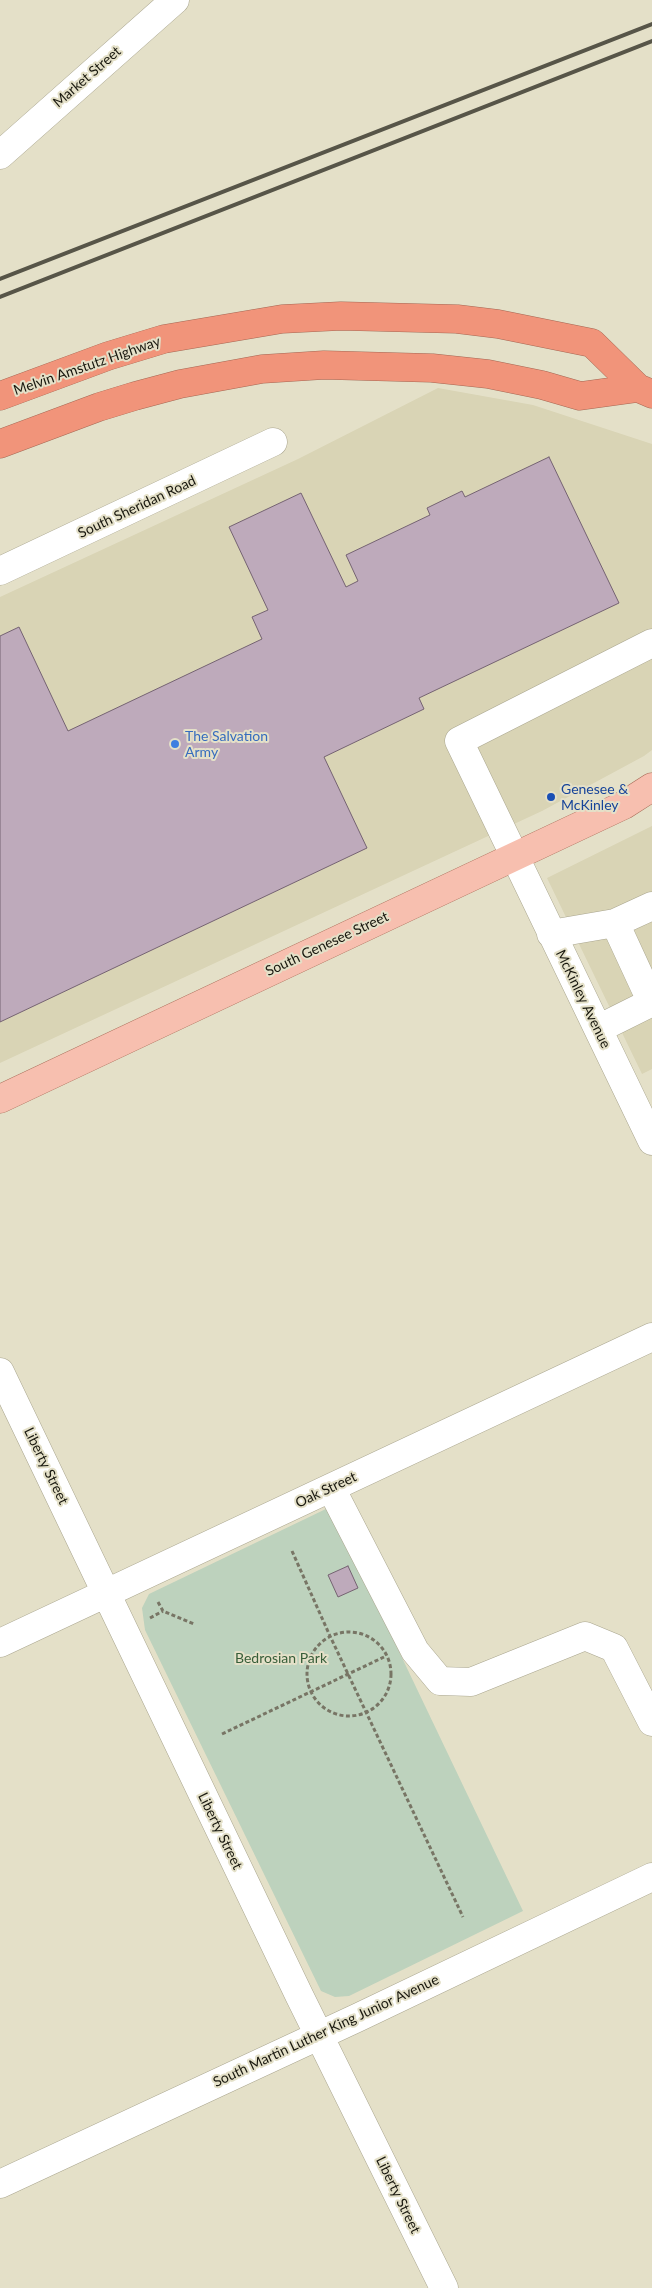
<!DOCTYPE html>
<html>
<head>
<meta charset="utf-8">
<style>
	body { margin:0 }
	canvas { display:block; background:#e4e0c8 }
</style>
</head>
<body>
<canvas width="652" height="2288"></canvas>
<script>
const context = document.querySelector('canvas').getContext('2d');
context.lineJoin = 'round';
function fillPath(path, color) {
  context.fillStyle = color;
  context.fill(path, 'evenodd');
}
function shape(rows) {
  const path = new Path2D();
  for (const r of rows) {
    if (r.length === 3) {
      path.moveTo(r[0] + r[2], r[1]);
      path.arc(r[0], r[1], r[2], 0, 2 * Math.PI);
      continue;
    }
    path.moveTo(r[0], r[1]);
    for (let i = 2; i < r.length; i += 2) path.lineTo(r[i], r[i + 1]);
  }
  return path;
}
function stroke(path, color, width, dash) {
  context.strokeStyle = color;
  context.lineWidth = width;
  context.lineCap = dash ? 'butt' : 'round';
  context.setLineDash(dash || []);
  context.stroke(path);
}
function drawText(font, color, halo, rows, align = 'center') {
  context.font = font + ' Lato,sans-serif';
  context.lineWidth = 4;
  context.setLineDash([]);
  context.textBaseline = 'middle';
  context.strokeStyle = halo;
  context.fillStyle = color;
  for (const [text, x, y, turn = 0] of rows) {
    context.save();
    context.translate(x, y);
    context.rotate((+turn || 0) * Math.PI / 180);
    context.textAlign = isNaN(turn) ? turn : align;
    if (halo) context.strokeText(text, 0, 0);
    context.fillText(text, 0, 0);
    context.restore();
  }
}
const built = shape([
	[438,388,533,405,652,444,652,750,644,756,542,811,0,1063,0,597,298,459],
	[652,826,652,1069,642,1074,547,878]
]);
const green = shape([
	[330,1507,523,1911,349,1996,335,1997,321,1991,145,1630,142,1608,149,1594]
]);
const building = shape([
	[549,457,619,603,419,698,424,709,324,757,367,848,0,1022,0,636,19,627,68,731,262,639,252,617,268,610,229,527,301,493,346,587,358,581,346,555,430,515,427,508,462,491,465,497,549,457],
	[348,1566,358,1588,338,1597,328,1575,348,1566]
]);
const path = shape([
	[292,1551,330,1636,463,1917],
	[158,1602,163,1611,194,1624],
	[150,1618,163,1611],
	[349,1674,42],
	[222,1734,384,1657]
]);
const minor = shape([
	[0,155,175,0],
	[0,571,273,442],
	[652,643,459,741,652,1141],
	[652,906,615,923,652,1003],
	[551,934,615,923],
	[598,1029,652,1002],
	[0,1372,299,1995,444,2288],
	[331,1488,415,1651,440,1681,471,1682,585,1636,614,1648,652,1722],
	[0,1643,652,1337],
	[0,2184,359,2017,652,1877]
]);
const major = shape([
	[0,1099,624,805,652,787]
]);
const highway = shape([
	[0,396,108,356,164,339,282,319,341,316,457,319,498,324,592,343,638,388,652,394],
	[0,444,99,407,135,396,180,384,262,369,324,365,432,368,488,374,542,385,580,396,638,388]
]);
const rail = shape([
	[0,279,652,24],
	[0,297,652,41]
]);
const markers = [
	[175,744,5,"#3f7fe0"],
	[551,797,5,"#1a4fb4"]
];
const streetNames = [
	["Market Street",87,77,-41],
	["Melvin Amstutz Highway",87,366,-19],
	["South Sheridan Road",137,507,-25],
	["South Genesee Street",327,944,-25],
	["McKinley Avenue",583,999,64],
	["Liberty Street",46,1466,64],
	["Oak Street",326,1490,-25],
	["Liberty Street",220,1831,64],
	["South Martin Luther King Junior Avenue",326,2031,-25],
	["Liberty Street",398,2195,64]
];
const shopNames = [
	["The Salvation",185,736],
	["Army",185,752]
];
const transitNames = [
	["Genesee &",561,789],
	["McKinley",561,805]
];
const parkNames = [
	["Bedrosian Park",281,1658]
];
fillPath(built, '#d9d4b5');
fillPath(green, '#bdd2bd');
fillPath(building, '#beaabb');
stroke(building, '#756372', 1);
stroke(minor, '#aaa68f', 29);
stroke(major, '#a56854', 29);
stroke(highway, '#a56854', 29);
stroke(path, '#787565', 3, [4, 2.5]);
stroke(minor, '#fff', 28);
stroke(major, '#f7bfaf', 28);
stroke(highway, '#f1947a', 28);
stroke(rail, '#575548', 4);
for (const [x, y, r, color] of markers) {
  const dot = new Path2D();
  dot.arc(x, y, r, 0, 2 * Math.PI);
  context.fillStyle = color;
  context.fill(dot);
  stroke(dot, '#e4e0c8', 2);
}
drawText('14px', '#18170e', '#e4e0c8', streetNames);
drawText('14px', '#366cbe', '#e4e0c8', shopNames, 'left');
drawText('14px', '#164399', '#e4e0c8', transitNames, 'left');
drawText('14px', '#375e39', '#e4e0c8', parkNames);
</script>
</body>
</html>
